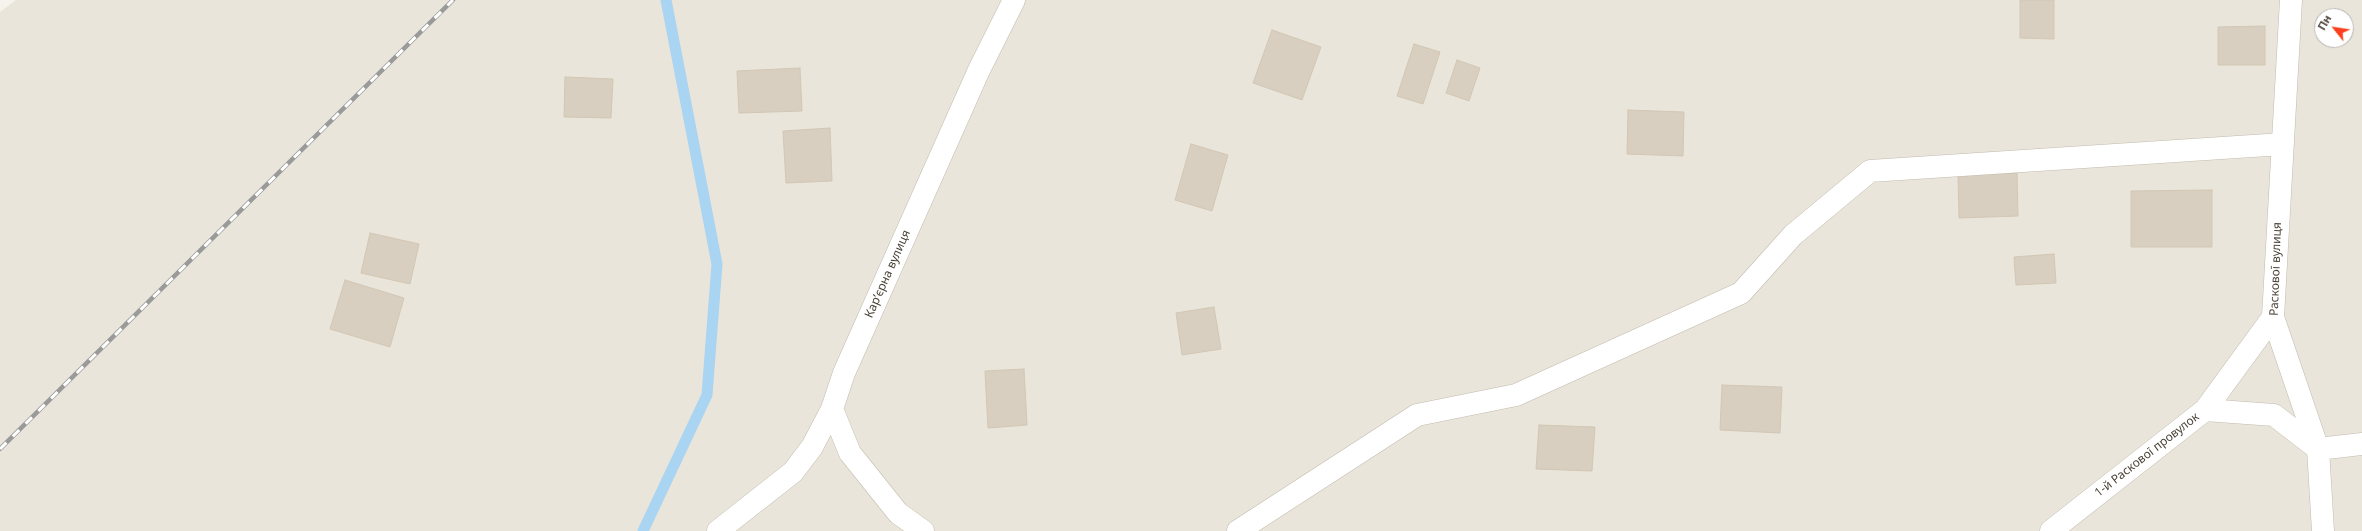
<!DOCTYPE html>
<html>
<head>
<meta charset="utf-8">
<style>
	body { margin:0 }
	#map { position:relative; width:2362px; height:531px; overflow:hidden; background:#f6f3ec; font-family:"Noto Sans",sans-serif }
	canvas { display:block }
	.north { position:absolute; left:2314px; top:8px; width:40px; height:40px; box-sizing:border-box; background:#fff; border:1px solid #b7b4b0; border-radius:50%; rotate:300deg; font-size:11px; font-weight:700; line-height:16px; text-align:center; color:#4b4439 }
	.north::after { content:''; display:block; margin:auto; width:14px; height:18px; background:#fc3f1d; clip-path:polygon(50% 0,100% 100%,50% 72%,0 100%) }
</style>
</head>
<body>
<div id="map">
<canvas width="2362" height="531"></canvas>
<div class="north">Пн</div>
</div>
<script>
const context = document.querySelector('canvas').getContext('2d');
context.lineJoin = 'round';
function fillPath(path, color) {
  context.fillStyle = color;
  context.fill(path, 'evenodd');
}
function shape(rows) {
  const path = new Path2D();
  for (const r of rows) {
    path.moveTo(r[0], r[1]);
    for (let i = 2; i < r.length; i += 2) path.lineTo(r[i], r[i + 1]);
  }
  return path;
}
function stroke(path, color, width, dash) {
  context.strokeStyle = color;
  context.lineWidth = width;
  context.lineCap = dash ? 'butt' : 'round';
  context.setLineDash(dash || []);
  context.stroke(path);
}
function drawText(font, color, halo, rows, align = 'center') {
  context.font = font + ' "Noto Sans",sans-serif';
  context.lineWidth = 4;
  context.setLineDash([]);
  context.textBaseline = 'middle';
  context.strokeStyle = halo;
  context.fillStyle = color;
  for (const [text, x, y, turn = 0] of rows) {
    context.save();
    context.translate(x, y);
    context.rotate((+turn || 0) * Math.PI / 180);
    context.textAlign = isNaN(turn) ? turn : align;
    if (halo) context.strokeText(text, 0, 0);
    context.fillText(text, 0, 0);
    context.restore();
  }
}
const residential = shape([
	[16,0,2362,0,2362,531,0,531,0,12],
	[2322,16,2346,16,2346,40,2322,40]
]);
const stream = shape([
	[643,531,707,395,717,264,666,0]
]);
const building = shape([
	[2020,0,2054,0,2054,39,2020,38,2020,0],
	[2265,26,2265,65,2218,65,2218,27,2265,26],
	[1272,30,1321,47,1302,100,1253,83,1272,30],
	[1414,44,1440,52,1423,104,1397,96,1414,44],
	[1457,60,1480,68,1469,101,1446,93,1457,60],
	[800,68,802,111,739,113,737,71,800,68],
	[565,77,613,79,611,118,564,117,565,77],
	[1628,110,1684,112,1683,156,1627,154,1628,110],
	[830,128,832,181,786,183,783,131,830,128],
	[1191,144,1228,155,1212,211,1175,200,1191,144],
	[2017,173,2018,216,1959,218,1958,175,2017,173],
	[2212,190,2212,247,2131,247,2131,191,2212,190],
	[370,233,419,244,410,284,361,273,370,233],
	[2054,254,2056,283,2016,285,2014,257,2054,254],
	[345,280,404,298,390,347,330,329,345,280],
	[1214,307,1221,349,1182,355,1176,313,1214,307],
	[1024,369,1027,425,988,428,985,371,1024,369],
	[1722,385,1782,387,1780,433,1720,430,1722,385],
	[1539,425,1595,427,1592,471,1536,469,1539,425]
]);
const minor = shape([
	[2291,0,2273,317,2318,449,2323,531],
	[2205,410,2273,317],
	[718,531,793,472,812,447,832,409],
	[923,531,898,513,850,453,832,409,844,373,979,70,1014,0],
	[1238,531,1417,415,1516,395,1741,293,1793,235,1870,171,2283,144],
	[2051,531,2205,410,2274,415,2318,449,2362,444]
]);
const rail = shape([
	[0,449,453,0]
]);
const streetNames = [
	["Раскової вулиця",2276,269,-88],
	["Карʼєрна вулиця",888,274,-66],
	["1-й Раскової провулок",2147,455,-38]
];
fillPath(residential, '#eae5da');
stroke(stream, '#a9d4f2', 11);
fillPath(building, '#d8cfc1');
stroke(building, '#d3c7b4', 1);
stroke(minor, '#c2bbae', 23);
stroke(minor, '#fff', 22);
stroke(rail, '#9a9a9a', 4.5);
stroke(rail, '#fff', 3, [9]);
drawText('12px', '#4b4439', '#fff', streetNames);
</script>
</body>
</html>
